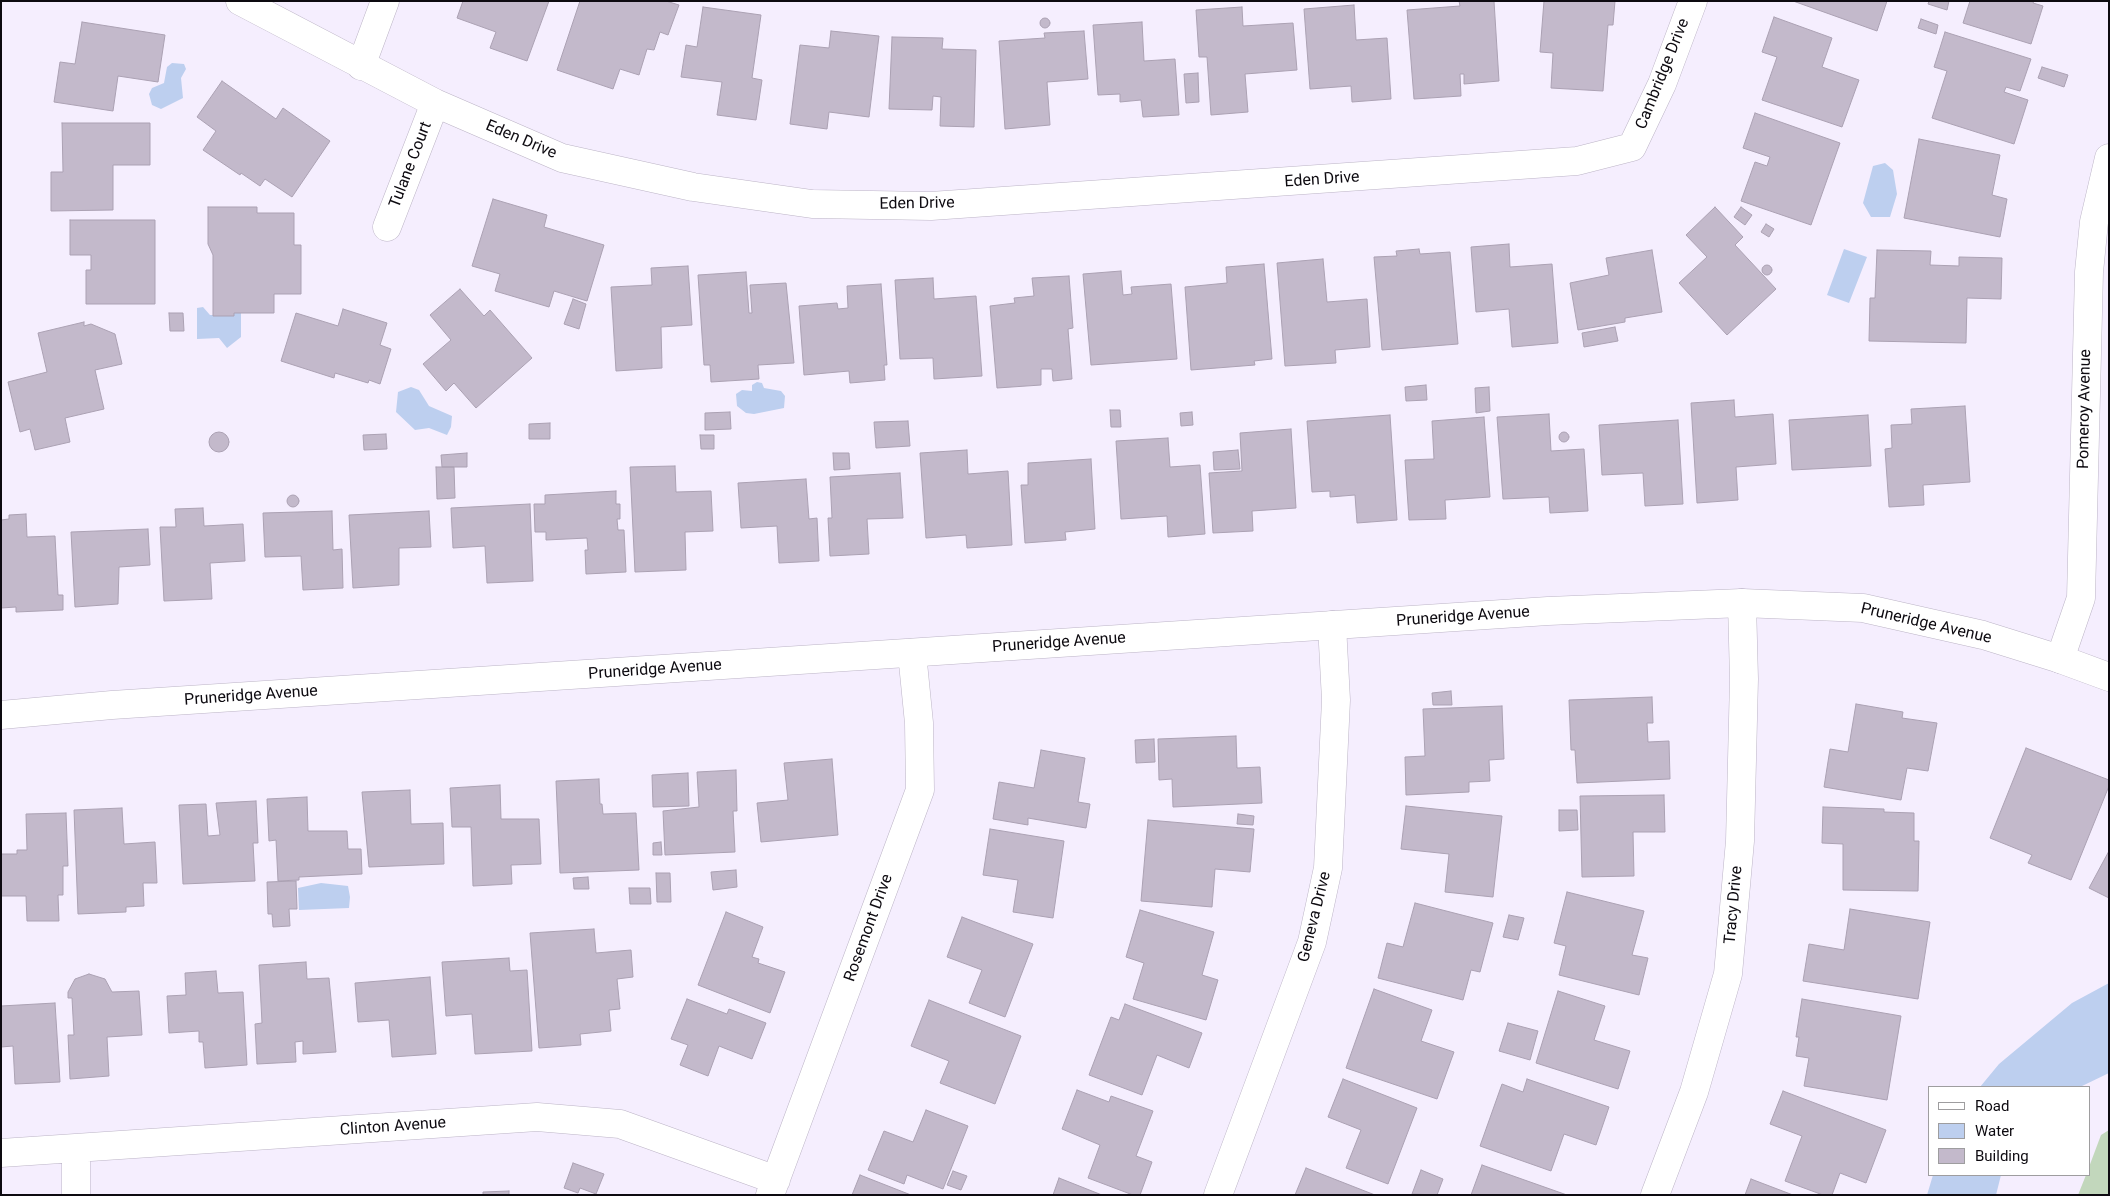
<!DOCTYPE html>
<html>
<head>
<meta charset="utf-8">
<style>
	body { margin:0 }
	#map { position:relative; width:2110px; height:1196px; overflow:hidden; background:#f5eefe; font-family:Roboto,sans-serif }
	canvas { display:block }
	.frame { position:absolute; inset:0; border:2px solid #0d0a10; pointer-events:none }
	.legend { position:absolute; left:1928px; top:1086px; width:162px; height:90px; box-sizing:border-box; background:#fff; border:1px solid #9e9d9f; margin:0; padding:6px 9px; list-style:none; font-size:15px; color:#0d0a10 }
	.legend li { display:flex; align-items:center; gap:10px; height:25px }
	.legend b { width:25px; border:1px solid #9e9d9f }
</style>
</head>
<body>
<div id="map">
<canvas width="2110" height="1196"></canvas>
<div class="frame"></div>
<ul class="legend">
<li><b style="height:6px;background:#fff"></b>Road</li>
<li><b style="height:14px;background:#bdcfef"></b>Water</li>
<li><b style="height:14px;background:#c3b9cb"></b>Building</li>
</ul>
</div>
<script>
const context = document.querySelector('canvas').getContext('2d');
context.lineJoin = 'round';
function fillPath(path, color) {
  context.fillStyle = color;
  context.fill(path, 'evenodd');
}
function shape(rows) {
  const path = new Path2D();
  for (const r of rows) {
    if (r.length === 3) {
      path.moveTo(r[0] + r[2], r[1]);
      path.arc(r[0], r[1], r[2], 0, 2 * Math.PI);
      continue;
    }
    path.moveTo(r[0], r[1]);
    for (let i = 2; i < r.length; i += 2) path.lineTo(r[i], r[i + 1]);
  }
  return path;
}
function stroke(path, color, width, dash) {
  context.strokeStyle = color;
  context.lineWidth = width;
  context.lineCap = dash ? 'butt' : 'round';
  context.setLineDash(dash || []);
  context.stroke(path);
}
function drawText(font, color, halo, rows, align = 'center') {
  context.font = font + ' Roboto,sans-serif';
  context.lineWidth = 4.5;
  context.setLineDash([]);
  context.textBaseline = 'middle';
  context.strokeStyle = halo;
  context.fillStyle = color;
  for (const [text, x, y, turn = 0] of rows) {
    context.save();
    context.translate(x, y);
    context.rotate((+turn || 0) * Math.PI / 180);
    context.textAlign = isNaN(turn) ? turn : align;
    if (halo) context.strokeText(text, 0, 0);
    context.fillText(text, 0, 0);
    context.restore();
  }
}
const green = shape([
	[2109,1130,2109,1195,2078,1195,2086,1175,2089,1175,2089,1167,2101,1135]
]);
const water = shape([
	[172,63,184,64,186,69,181,78,183,98,161,109,152,105,149,94,152,88,164,83,167,67],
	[1885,163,1893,170,1897,194,1890,217,1871,217,1863,203,1873,166],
	[1844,249,1867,257,1849,303,1827,295],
	[203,307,210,315,231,315,232,312,241,312,241,337,227,348,219,338,197,339,197,308],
	[757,382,762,383,764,388,781,391,785,396,784,408,754,414,746,413,737,406,736,394,742,390,752,391,752,385],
	[411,387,419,390,429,406,452,416,451,427,447,435,429,428,415,430,396,412,398,392],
	[321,883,348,886,350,897,349,908,299,910,298,888],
	[2109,983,2109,1073,2080,1087,1980,1087,1999,1064,2072,1003],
	[1933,1175,2001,1175,1996,1195,1927,1195]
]);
const building = shape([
	[463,1,549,1,527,61,490,48,496,32,457,18,463,1],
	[580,1,666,1,679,5,668,35,660,32,654,50,647,49,639,75,620,69,613,89,557,70,580,1],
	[1459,1,1494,1,1499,81,1464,84,1464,74,1460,74,1461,96,1414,99,1407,10,1460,6,1459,1],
	[1544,1,1615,1,1613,25,1608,25,1603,91,1551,88,1553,53,1540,52,1544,1],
	[1793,1,1887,1,1877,31,1793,1],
	[1929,1,1949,1,1947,10,1928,4,1929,1],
	[1970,1,2034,1,2033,3,2043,6,2031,44,1963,23,1970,1],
	[1354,5,1356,40,1387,38,1391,99,1352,102,1351,86,1310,89,1304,9,1354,5],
	[703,7,761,15,752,78,762,80,756,120,717,115,722,82,681,77,686,45,697,47,703,7],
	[1242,7,1243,26,1293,23,1297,70,1245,74,1248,112,1211,115,1207,57,1199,57,1196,10,1242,7],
	[1774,17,1832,38,1822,67,1859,80,1842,127,1762,100,1777,57,1762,52,1774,17],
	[1045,23,5],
	[1921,19,1938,25,1936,34,1918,28,1921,19],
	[82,22,165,35,158,82,118,76,113,111,54,102,60,62,75,64,82,22],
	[1142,22,1144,61,1175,59,1179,115,1143,117,1141,100,1120,102,1120,94,1098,95,1093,25,1142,22],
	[831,31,879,36,869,117,829,112,827,129,790,124,800,45,829,48,831,31],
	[1084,31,1088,79,1047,82,1050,125,1005,129,999,41,1045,38,1044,33,1084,31],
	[1945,32,2031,59,2020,91,2006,87,2004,92,2028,100,2014,144,1932,118,1947,71,1934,67,1945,32],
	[892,37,943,38,942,49,976,50,974,127,940,126,941,97,933,96,932,110,889,109,892,37],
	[2042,67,2068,75,2064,87,2038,78,2042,67],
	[1198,73,1199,102,1186,103,1184,74,1198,73],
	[222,81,276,119,283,108,330,141,292,197,265,179,260,186,241,173,240,175,203,150,216,131,197,117,222,81],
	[1755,113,1840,143,1811,225,1741,201,1755,162,1767,166,1770,157,1743,148,1755,113],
	[62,123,150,123,150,165,113,165,113,210,51,211,51,172,63,172,62,123],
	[1919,139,2000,155,1992,195,2007,199,2000,237,1904,218,1919,139],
	[493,199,547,215,544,227,604,245,587,301,554,291,549,307,495,291,500,274,472,266,493,199],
	[208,207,257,207,257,213,294,213,294,245,301,245,301,294,274,294,274,313,234,313,234,316,213,316,213,255,208,244,208,207],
	[1715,207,1743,237,1735,245,1776,289,1727,335,1679,283,1707,257,1686,235,1715,207],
	[1741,207,1752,215,1745,225,1734,217,1741,207],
	[70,220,155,220,155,304,86,304,86,270,91,270,91,255,70,255,70,220],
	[1766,224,1774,229,1769,237,1761,232,1766,224],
	[1509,244,1510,267,1552,264,1558,343,1512,347,1509,309,1476,312,1471,247,1509,244],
	[1419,249,1420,254,1450,252,1458,344,1382,350,1374,257,1397,256,1396,251,1419,249],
	[1652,250,1662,312,1625,318,1625,322,1578,330,1570,283,1609,275,1606,258,1652,250],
	[1877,250,1931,251,1930,265,1959,266,1959,257,2002,258,2001,299,1967,298,1966,343,1869,341,1870,298,1875,298,1877,250],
	[1323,259,1327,302,1367,299,1370,347,1335,350,1336,363,1285,366,1277,263,1323,259],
	[1264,264,1272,359,1254,361,1255,365,1191,370,1185,287,1227,283,1226,267,1264,264],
	[1767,270,5],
	[688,266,692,325,661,327,662,368,616,371,611,287,652,285,651,268,688,266],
	[1121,271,1123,295,1132,294,1131,287,1171,284,1177,359,1091,365,1083,274,1121,271],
	[746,272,749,313,752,313,750,285,786,283,794,363,758,365,759,379,711,382,710,365,704,365,698,275,746,272],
	[1069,276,1073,328,1068,329,1072,379,1053,381,1052,369,1041,369,1041,385,997,388,990,306,1015,303,1014,298,1034,296,1032,278,1069,276],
	[933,278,934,299,976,296,982,376,934,379,933,358,900,359,895,280,933,278],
	[881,284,887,365,884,365,885,380,850,383,849,371,804,375,799,306,837,303,838,309,848,308,847,286,881,284],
	[460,289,484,316,490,310,532,358,476,408,454,383,446,391,423,364,451,340,430,315,460,289],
	[573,299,586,304,579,329,564,324,573,299],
	[343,309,387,323,380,345,391,349,380,384,369,380,368,383,335,373,334,378,281,361,296,313,338,326,343,309],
	[169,313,183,313,184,331,170,331,169,313],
	[84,322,84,326,91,324,115,334,122,364,95,370,104,409,65,418,70,442,35,450,30,429,20,432,8,382,47,372,38,333,84,322],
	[1615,327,1618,341,1584,347,1582,333,1615,327],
	[1426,385,1427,400,1406,401,1405,387,1426,385],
	[1489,387,1490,411,1476,413,1475,388,1489,387],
	[1734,400,1735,417,1773,414,1776,464,1736,467,1738,500,1697,503,1691,403,1734,400],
	[1965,406,1970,482,1923,485,1924,505,1889,507,1885,449,1892,448,1891,425,1912,424,1911,409,1965,406],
	[1110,410,1120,410,1121,427,1111,427,1110,410],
	[730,412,731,429,705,430,705,413,730,412],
	[1192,412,1193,425,1181,426,1180,413,1192,412],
	[1549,414,1551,451,1584,449,1588,511,1550,513,1549,497,1503,499,1497,417,1549,414],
	[1390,415,1397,520,1357,523,1355,495,1330,497,1330,491,1312,492,1307,421,1390,415],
	[1868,415,1871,466,1792,470,1789,420,1868,415],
	[1484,417,1490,497,1445,500,1446,519,1409,520,1405,460,1434,459,1432,421,1484,417],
	[1678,420,1683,504,1645,506,1643,473,1602,475,1599,425,1678,420],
	[908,421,910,446,876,448,874,422,908,421],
	[550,423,550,439,529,439,529,424,550,423],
	[1291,429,1296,508,1252,511,1253,531,1213,533,1209,473,1242,471,1240,433,1291,429],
	[219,442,10],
	[1564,437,5],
	[386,434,387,449,364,450,363,435,386,434],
	[700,435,714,435,714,449,701,449,700,435],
	[1168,438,1170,467,1200,465,1205,534,1168,537,1167,516,1121,519,1116,441,1168,438],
	[967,450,968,474,1008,471,1012,545,967,548,966,535,926,538,920,453,967,450],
	[1238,450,1240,469,1214,470,1213,452,1238,450],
	[467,453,467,467,442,467,441,455,467,453],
	[833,453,849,453,850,469,834,470,833,453],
	[1091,459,1095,529,1065,532,1066,540,1025,543,1021,485,1028,485,1028,463,1091,459],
	[675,466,676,492,711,491,713,531,685,532,686,570,635,572,630,467,675,466],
	[436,467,454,467,455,498,437,499,436,467],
	[900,473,903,518,867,519,869,554,830,556,828,518,832,518,830,477,900,473],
	[806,479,809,519,817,518,819,561,779,563,777,526,741,528,738,483,806,479],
	[616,491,616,504,620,504,620,519,617,519,618,530,624,530,626,572,586,574,585,550,588,550,587,538,546,540,546,532,535,532,534,504,545,504,545,495,616,491],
	[293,501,6],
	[530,504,533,581,487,583,485,546,453,548,451,508,530,504],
	[203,508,204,526,243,524,245,561,210,563,212,599,164,601,160,527,176,527,175,509,203,508],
	[332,511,333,550,342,549,343,588,303,590,301,556,265,557,263,513,332,511],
	[429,511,431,547,399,548,399,585,353,588,349,515,429,511],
	[26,514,27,537,55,536,58,595,63,595,63,610,16,612,16,607,1,608,1,520,9,519,9,515,26,514],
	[148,529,150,565,119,567,118,604,75,607,71,532,148,529],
	[1451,691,1452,705,1433,705,1432,693,1451,691],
	[1652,697,1653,723,1647,723,1648,742,1669,741,1670,779,1577,783,1575,750,1571,750,1569,700,1652,697],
	[1856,704,1903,712,1902,718,1937,723,1928,771,1907,768,1901,800,1824,787,1830,749,1848,752,1856,704],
	[1502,706,1504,759,1489,760,1490,781,1469,782,1469,792,1406,795,1405,757,1425,756,1423,709,1502,706],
	[1236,736,1237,768,1260,767,1262,803,1173,807,1172,779,1159,780,1158,739,1236,736],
	[1154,739,1155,762,1136,763,1135,740,1154,739],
	[2026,748,2109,780,2109,786,2071,880,2028,863,2032,855,1990,838,2026,748],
	[1041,750,1085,758,1078,802,1090,804,1086,828,1028,818,1028,825,993,819,999,782,1034,788,1041,750],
	[832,759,838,835,761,842,757,803,788,800,784,763,832,759],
	[736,770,737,811,733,811,735,852,665,855,663,811,699,807,697,772,736,770],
	[688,773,689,806,653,807,652,775,688,773],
	[599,779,600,804,602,804,603,814,636,813,639,870,560,873,556,781,599,779],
	[500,785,501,819,539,819,541,864,511,865,512,884,473,886,471,827,452,827,450,788,500,785],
	[410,790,411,824,443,823,444,864,369,867,362,792,410,790],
	[1664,795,1665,832,1633,832,1634,876,1582,877,1580,796,1664,795],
	[307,797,308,831,347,831,348,849,361,849,362,874,299,877,299,880,278,881,276,840,269,841,267,799,307,797],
	[256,801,258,843,253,843,255,881,183,884,179,805,206,804,208,836,220,835,216,803,256,801],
	[1406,806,1502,816,1493,897,1445,892,1449,854,1401,849,1406,806],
	[1823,807,1884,809,1884,812,1914,813,1914,841,1919,841,1918,891,1843,890,1843,844,1822,843,1823,807],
	[122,808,124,844,155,842,157,883,143,883,144,906,126,907,126,912,78,914,74,810,122,808],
	[1559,810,1577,810,1578,830,1559,831,1559,810],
	[66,813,68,866,63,866,63,895,58,895,59,921,27,921,26,896,1,896,1,854,17,854,17,850,27,850,26,814,66,813],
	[1238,814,1254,816,1253,825,1237,824,1238,814],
	[1148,820,1254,829,1250,872,1215,869,1212,907,1141,901,1148,820],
	[990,829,1064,841,1053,918,1013,912,1018,880,983,875,990,829],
	[661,842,662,855,653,855,653,843,661,842],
	[2109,851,2109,898,2089,888,2109,851],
	[736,870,737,887,713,890,711,872,736,870],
	[656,873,670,873,671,902,657,902,656,873],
	[588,877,589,889,574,889,573,878,588,877],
	[296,881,297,909,289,909,290,926,273,927,272,914,268,914,267,882,296,881],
	[629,888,650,888,651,904,630,904,629,888],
	[1567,892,1644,911,1632,955,1648,958,1639,995,1559,975,1566,946,1554,943,1567,892],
	[1415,903,1493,923,1480,972,1471,970,1463,1000,1378,978,1387,943,1403,947,1415,903],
	[1850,909,1930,922,1918,999,1803,981,1809,944,1844,950,1850,909],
	[1140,910,1214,932,1202,975,1218,980,1206,1020,1133,999,1144,963,1126,957,1140,910],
	[726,912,763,927,752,957,759,959,758,963,785,972,770,1013,698,985,726,912],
	[1509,915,1524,918,1518,940,1503,937,1509,915],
	[962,917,1033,944,1005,1017,969,1003,982,970,947,957,962,917],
	[594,929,596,953,631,950,633,977,617,979,620,1009,609,1010,611,1031,580,1034,581,1045,539,1048,530,933,594,929],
	[509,958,510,971,527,970,532,1051,475,1054,472,1014,446,1016,442,962,509,958],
	[306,962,307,979,329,978,336,1052,303,1054,303,1041,295,1042,296,1062,257,1064,255,1024,262,1023,259,965,306,962],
	[216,971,218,993,243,992,247,1065,205,1068,203,1042,199,1042,199,1031,169,1033,167,996,186,995,185,973,216,971],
	[89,974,105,979,112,992,139,991,142,1035,107,1037,109,1076,70,1079,68,1035,74,1035,72,998,68,998,68,992,75,979,89,974],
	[430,977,436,1054,392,1057,389,1020,358,1022,355,983,430,977],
	[1374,989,1432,1010,1421,1041,1454,1052,1437,1099,1346,1068,1374,989],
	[1558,991,1605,1006,1594,1040,1630,1051,1618,1089,1536,1063,1558,991],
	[687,999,727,1014,729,1009,766,1023,752,1059,719,1046,708,1076,680,1065,688,1045,671,1039,687,999],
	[1802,999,1901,1016,1887,1100,1804,1086,1809,1058,1796,1056,1799,1037,1796,1037,1802,999],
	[929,1000,1021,1036,995,1104,940,1083,949,1061,911,1046,929,1000],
	[55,1003,60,1082,15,1084,13,1046,1,1047,1,1006,55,1003],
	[1125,1004,1202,1033,1189,1068,1157,1055,1142,1095,1089,1075,1111,1017,1119,1020,1125,1004],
	[1508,1023,1538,1031,1530,1060,1499,1051,1508,1023],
	[1343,1079,1417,1108,1388,1184,1346,1168,1361,1130,1328,1117,1343,1079],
	[1527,1079,1609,1107,1596,1145,1564,1134,1551,1171,1480,1146,1502,1084,1523,1092,1527,1079],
	[1077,1090,1109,1102,1111,1096,1153,1111,1136,1156,1152,1162,1140,1195,1133,1195,1088,1178,1100,1145,1062,1129,1077,1090],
	[1783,1091,1886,1130,1866,1183,1840,1173,1832,1195,1823,1195,1785,1181,1802,1136,1770,1124,1783,1091],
	[926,1110,968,1126,943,1189,907,1175,904,1184,868,1170,884,1131,913,1142,926,1110],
	[573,1163,604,1174,596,1194,580,1188,578,1193,564,1188,573,1163],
	[1482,1165,1567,1195,1471,1195,1482,1165],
	[1306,1168,1375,1195,1295,1195,1306,1168],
	[1421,1170,1443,1179,1437,1195,1412,1194,1421,1170],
	[953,1171,967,1176,961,1190,947,1185,953,1171],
	[860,1175,911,1195,852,1195,860,1175],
	[1059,1178,1102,1195,1053,1195,1059,1178],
	[1751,1179,1793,1195,1745,1195,1751,1179],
	[509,1191,509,1195,483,1195,483,1192,509,1191]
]);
const minor = shape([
	[240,1,435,103,562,158,693,187,812,204,931,206,1577,161,1632,147,1662,84,1693,1],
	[361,66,385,1],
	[387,227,435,103],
	[2060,659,2081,598,2089,272,2094,222,2109,158],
	[1,1153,537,1117,620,1124,776,1180],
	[76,1195,76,1150],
	[770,1195,920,790,919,723,912,653],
	[1218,1195,1312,942,1328,868,1336,700,1332,625],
	[1655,1195,1694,1092,1728,974,1740,841,1744,679,1742,603]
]);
const major = shape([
	[1,715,112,705,1548,611,1742,603,1863,608,1983,635,2060,659,2109,677]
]);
const streetNames = [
	["Cambridge Drive",1663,74,-68],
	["Eden Drive",521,140,23],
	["Tulane Court",411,165,-69],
	["Eden Drive",1322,180,-4],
	["Eden Drive",917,204,-1],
	["Pomeroy Avenue",2085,409,-89],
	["Pruneridge Avenue",1463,617,-4],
	["Pruneridge Avenue",1926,624,13],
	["Pruneridge Avenue",1059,643,-4],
	["Pruneridge Avenue",655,670,-4],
	["Pruneridge Avenue",251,696,-4],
	["Tracy Drive",1734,905,-85],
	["Geneva Drive",1315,917,-76],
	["Rosemont Drive",869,928,-70],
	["Clinton Avenue",393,1127,-4]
];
fillPath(green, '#c2d7bc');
fillPath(water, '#bdcfef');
fillPath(building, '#c3b9cb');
stroke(building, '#aba1b3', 1);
stroke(minor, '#bcb4c6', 29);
stroke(major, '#bcb4c6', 29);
stroke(minor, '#fff', 28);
stroke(major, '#fff', 28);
drawText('16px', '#0d0a10', '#fff', streetNames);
</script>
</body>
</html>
